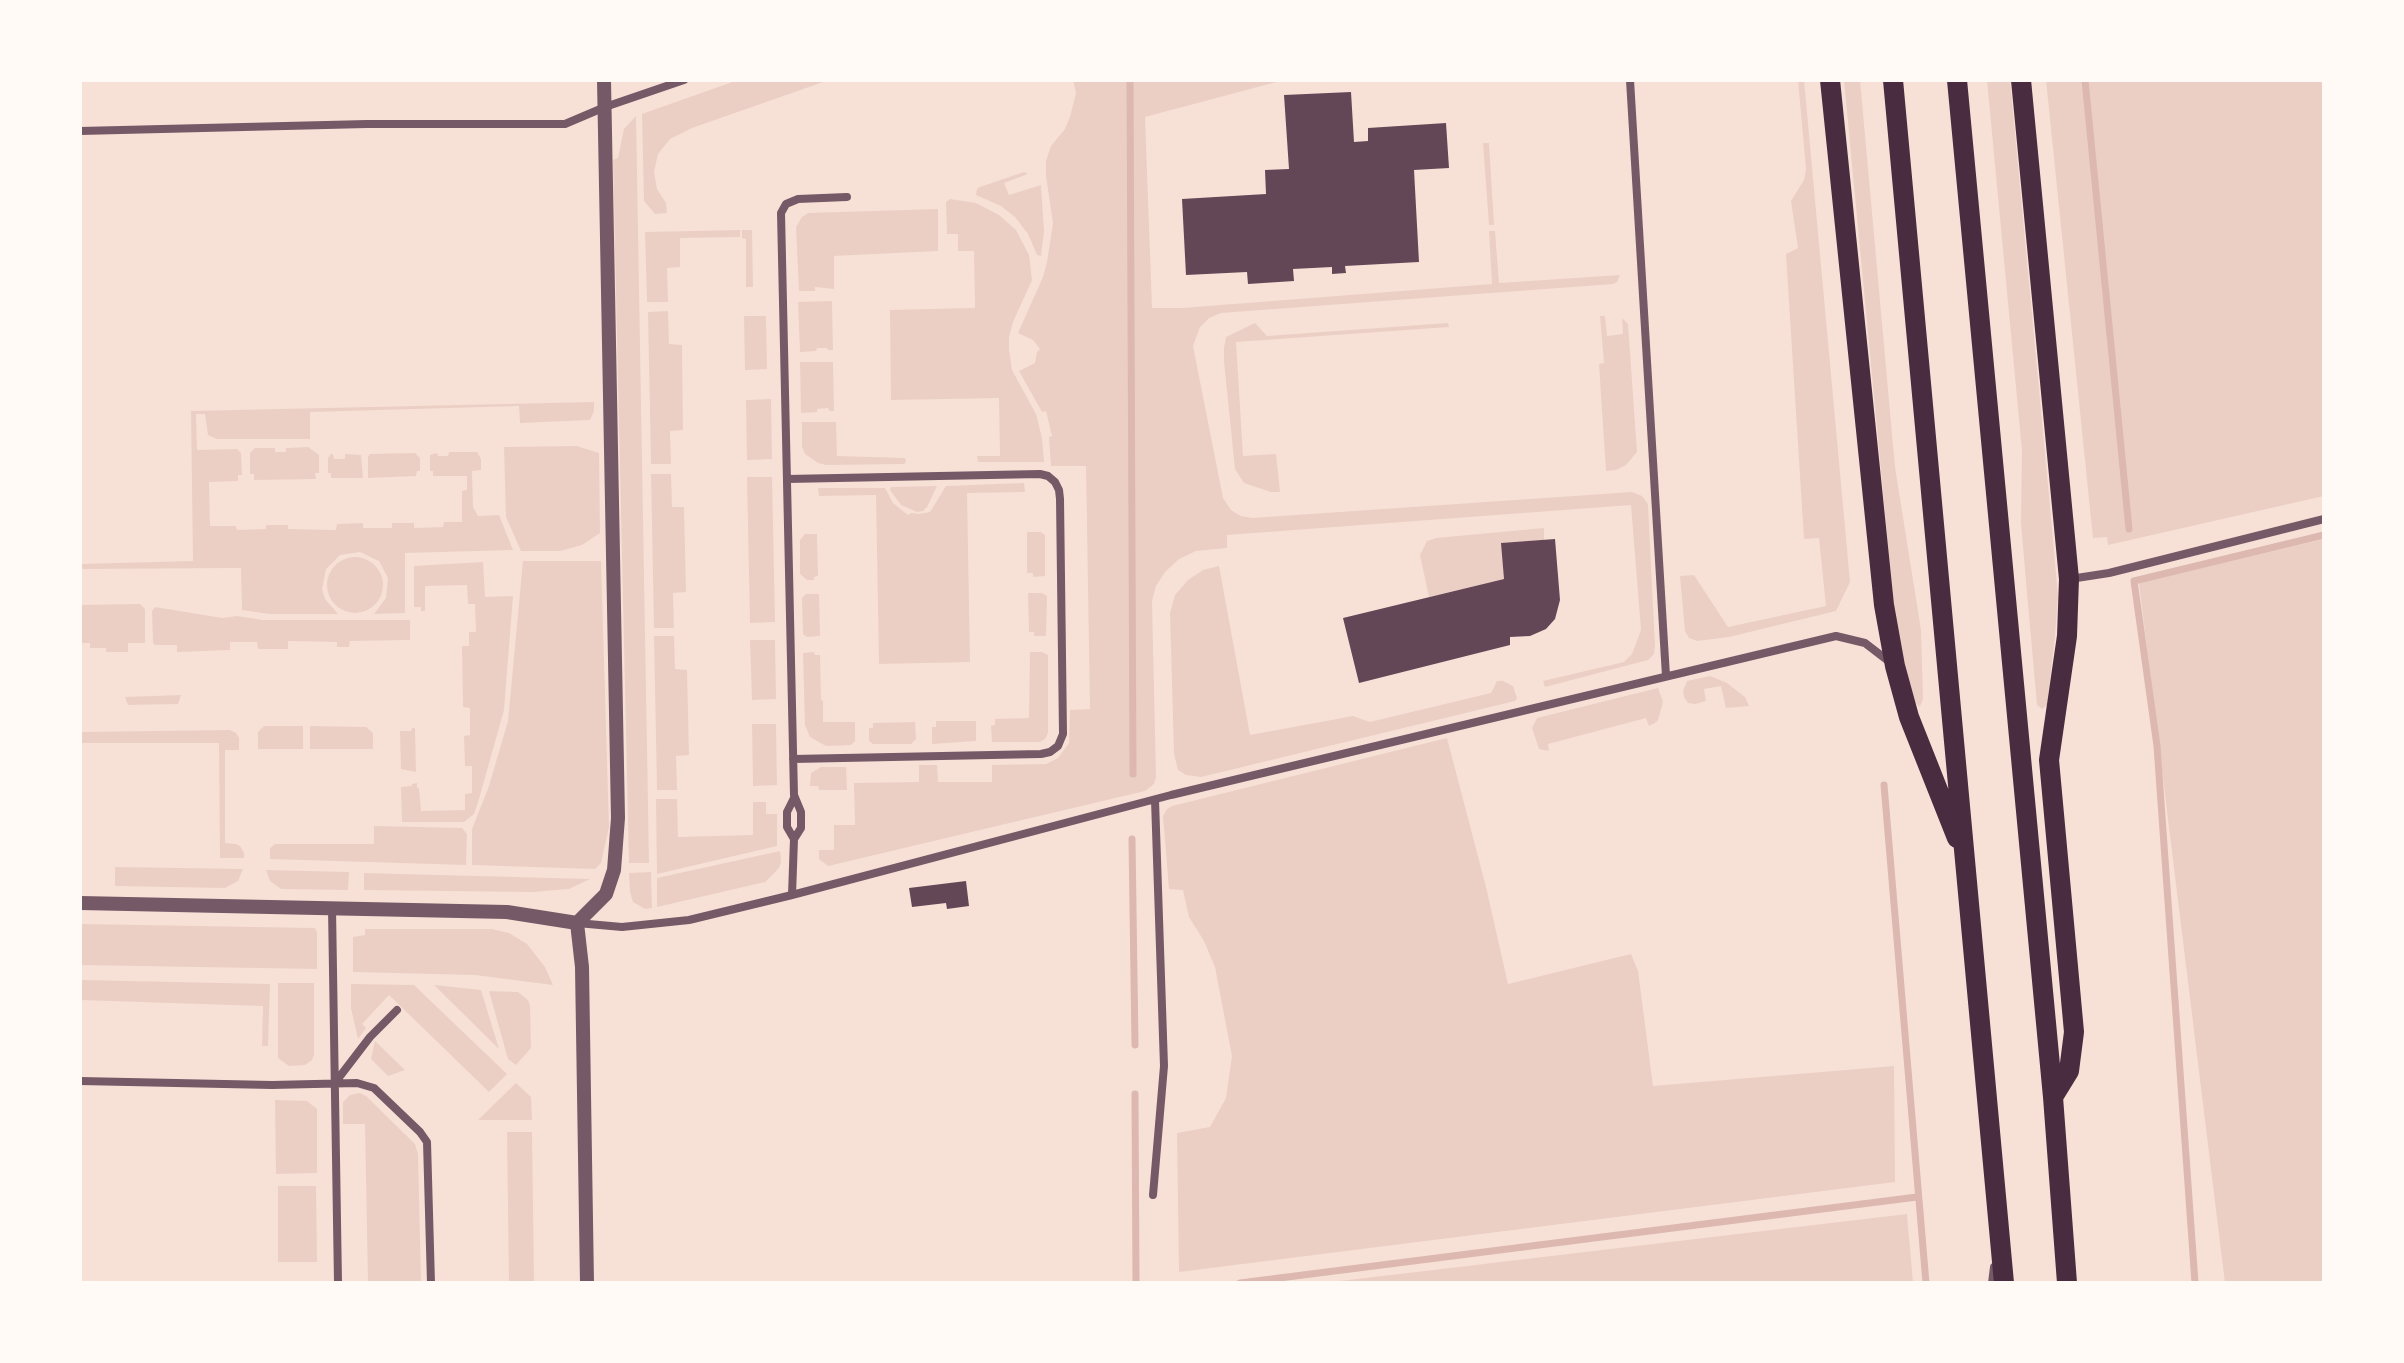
<!DOCTYPE html>
<html>
<head>
<meta charset="utf-8">
<style>
	body { margin:0 }
	#map { position:relative; width:2404px; height:1363px; overflow:hidden; background:#f7e1d7; font-family:Signika,sans-serif }
	canvas { display:block }
	.frame { position:absolute; inset:0; border:82px solid #fffaf5; pointer-events:none }
</style>
</head>
<body>
<div id="map">
<canvas width="2404" height="1363"></canvas>
<div class="frame"></div>
</div>
<script>
const context = document.querySelector('canvas').getContext('2d');
context.lineJoin = 'round';
function fillPath(path, color) {
  context.fillStyle = color;
  context.fill(path, 'evenodd');
}
function shape(rows) {
  const path = new Path2D();
  for (const r of rows) {
    if (r.length === 3) {
      path.moveTo(r[0] + r[2], r[1]);
      path.arc(r[0], r[1], r[2], 0, 2 * Math.PI);
      continue;
    }
    path.moveTo(r[0], r[1]);
    for (let i = 2; i < r.length; i += 2) path.lineTo(r[i], r[i + 1]);
  }
  return path;
}
function stroke(path, color, width, dash) {
  context.strokeStyle = color;
  context.lineWidth = width;
  context.lineCap = dash ? 'butt' : 'round';
  context.setLineDash(dash || []);
  context.stroke(path);
}
const green = shape([
	[738,80,829,80,692,128,670,139,658,154,654,172,657,189,666,203,667,213,655,214,644,201,642,114],
	[1073,80,1284,80,1145,117,1152,308,1182,308,1492,284,1489,231,1495,231,1499,283,1620,275,1617,282,1613,284,1221,313,1209,318,1200,327,1193,346,1223,498,1231,510,1241,516,1252,518,1632,492,1642,496,1648,504,1655,646,1654,654,1648,660,1545,687,1543,681,1624,662,1632,654,1641,630,1631,505,1227,535,1227,548,1196,551,1179,559,1165,572,1156,586,1152,601,1156,777,1154,784,1145,791,828,866,819,859,819,850,834,850,834,825,855,825,854,783,919,782,919,765,937,765,938,782,992,782,992,765,1046,764,1058,758,1069,743,1070,710,1090,709,1086,466,1051,466,1049,437,1052,436,1046,411,1042,412,1019,371,1035,363,1037,352,1040,349,1033,340,1018,333,1043,277,1047,262,1053,223,1046,176,1046,161,1051,146,1065,129,1070,117,1076,93],
	[1798,80,1804,80,1850,582,1836,611,1729,637,1697,641,1689,638,1685,631,1680,576,1694,575,1728,627,1826,606,1819,538,1804,539,1786,254,1798,248,1791,201,1804,180,1806,169],
	[1844,80,1860,80,1895,467,1921,630,1923,699,1920,707,1915,703,1897,640],
	[1987,80,2010,80,2052,528,2058,597,2055,636,2047,705,2042,709,2037,705,2027,593,2021,523,2022,451],
	[2046,80,2324,80,2324,496,2108,545,2107,537,2093,538],
	[636,116,649,863,629,863,613,160,618,158,624,129],
	[1483,143,1489,143,1494,225,1489,225],
	[1024,172,1028,174,1004,183,1009,195,1041,185,1044,231,1041,256,1037,255,1028,234,1015,217,1001,206,976,195,977,189,980,187],
	[950,199,976,203,999,215,1016,230,1029,255,1032,280,1013,322,1009,337,1009,349,1012,370,1036,414,1042,438,1044,462,978,462,977,456,1000,456,999,398,891,400,890,310,975,308,974,251,958,251,958,234,947,234,946,202],
	[938,209,938,251,834,256,834,289,815,287,815,291,799,291,796,227,802,217,808,213],
	[740,230,740,237,680,238,680,267,667,268,668,302,647,302,645,232],
	[742,230,752,230,753,287,746,287,746,239,742,238],
	[832,301,833,350,828,350,827,348,817,348,816,351,800,352,798,302],
	[668,311,669,344,682,345,683,430,670,431,671,464,651,464,648,312],
	[744,316,766,316,767,369,745,370],
	[1600,316,1605,316,1607,336,1623,334,1622,318,1628,324,1637,452,1626,465,1616,470,1606,471,1599,364,1604,363],
	[1255,323,1267,336,1448,323,1449,327,1236,342,1243,456,1276,454,1280,492,1271,492,1244,483,1235,469,1224,361,1224,348,1226,337],
	[800,362,833,362,834,411,830,411,828,408,817,409,817,412,801,413],
	[771,399,772,459,747,460,746,400],
	[594,402,594,411,590,420,520,423,519,406,310,412,310,439,217,439,208,435,205,414,196,414,197,450,237,449,241,453,242,475,238,475,238,481,209,482,210,526,236,526,237,530,266,529,266,525,288,525,288,529,336,530,337,524,363,523,363,528,392,528,392,523,414,523,414,528,443,527,444,522,462,522,462,491,467,490,467,476,433,476,433,471,430,471,430,455,437,453,438,456,448,456,449,452,477,452,481,459,481,470,472,471,473,507,478,516,499,515,513,550,405,553,405,613,374,614,386,598,388,578,379,561,360,552,340,555,326,569,322,589,325,599,338,614,269,614,242,610,241,568,80,569,80,564,193,561,191,411],
	[802,422,836,422,837,456,905,458,906,462,904,464,826,465,818,463,805,454,802,447],
	[577,446,599,453,600,533,582,545,560,551,521,551,506,517,504,447],
	[308,447,319,455,319,473,315,473,316,479,254,480,254,474,250,474,250,453,255,448,275,448,275,452,286,452,286,448],
	[415,453,420,458,420,471,417,471,416,476,368,478,368,457,370,454],
	[331,454,333,454,334,459,345,459,345,454,361,455,363,478,331,478,331,473,328,473,328,458],
	[651,474,671,474,672,507,684,507,686,592,673,593,674,628,654,628],
	[747,477,772,477,775,622,750,623],
	[1024,483,1025,492,967,493,970,662,879,664,876,495,819,496,818,488,885,488,893,503,908,515,911,513,920,514,930,512,946,486],
	[937,486,927,507,923,511,917,512,901,505,890,490,891,487],
	[1544,528,1544,540,1502,543,1504,579,1429,597,1420,555,1427,541,1436,538],
	[1027,532,1041,532,1045,535,1045,576,1033,577,1033,573,1027,573],
	[805,534,817,534,818,576,814,577,814,580,807,580,800,574,800,540],
	[2324,539,2324,1283,2225,1283,2139,583],
	[355,585,28],
	[523,561,601,561,609,827,601,863,595,869,472,865,472,829,489,786,508,721],
	[483,562,485,597,513,596,504,710,479,799,474,814,464,822,402,822,401,787,412,786,412,784,417,783,417,788,419,788,421,811,465,810,465,794,472,793,472,766,465,766,464,736,470,735,470,708,463,707,462,646,469,646,469,632,476,632,475,604,468,604,467,585,425,586,425,611,421,611,421,607,414,607,414,566],
	[1219,566,1250,735,1353,716,1370,722,1491,693,1497,681,1503,681,1513,686,1517,698,1515,701,1201,777,1186,775,1178,770,1174,754,1170,613,1175,595,1188,580,1203,570],
	[1028,593,1042,593,1047,596,1046,636,1034,636,1034,632,1029,632],
	[806,594,819,594,820,636,807,637,803,634,802,598],
	[140,604,145,609,145,643,128,643,128,652,106,652,106,648,90,648,90,643,80,643,80,605],
	[155,607,222,618,237,616,263,620,410,620,410,640,350,641,349,647,337,647,337,642,288,641,288,649,258,649,257,642,230,642,230,650,177,652,177,645,155,645,153,643,152,611],
	[654,636,674,636,675,669,687,670,689,755,676,756,677,790,657,790],
	[750,640,775,640,776,699,752,700],
	[814,652,815,655,820,655,821,700,823,701,823,722,855,722,855,741,851,745,826,746,810,737,805,725,803,653],
	[1030,652,1042,652,1048,655,1048,733,1045,739,1040,742,992,742,991,726,995,725,995,719,1029,718],
	[1710,676,1727,683,1745,697,1749,706,1726,708,1721,686,1704,689,1706,701,1695,704,1688,703,1684,697,1683,691,1687,681],
	[1658,688,1663,702,1658,720,1655,723,1649,726,1646,718,1548,744,1549,751,1539,749,1532,728,1537,718],
	[181,695,178,704,128,705,125,697],
	[936,721,976,721,976,741,932,744,932,727,936,727],
	[915,722,916,739,911,744,873,744,869,741,869,728,873,728,873,723],
	[752,724,776,724,777,785,753,786],
	[264,726,303,726,303,749,258,749,258,732],
	[310,726,366,727,373,733,373,749,310,749],
	[412,728,415,728,416,772,401,769,400,731,411,731],
	[230,730,236,733,239,738,239,750,225,750,225,843,236,844,240,846,244,853,244,858,220,858,219,743,80,743,80,732],
	[1447,738,1486,887,1508,984,1631,954,1638,971,1653,1086,1894,1066,1895,1182,1179,1272,1177,1133,1210,1127,1226,1098,1232,1056,1215,967,1204,941,1189,917,1183,890,1169,889,1163,816,1167,809,1172,806],
	[821,767,846,767,847,790,819,790,818,786,810,786,811,773],
	[656,799,677,799,678,837,753,835,753,802,766,802,766,814,777,814,777,846,657,874],
	[374,826,462,828,467,834,466,865,270,859,270,848,275,844,374,844],
	[780,851,781,862,779,868,765,882,657,907,657,878],
	[115,867,243,869,238,881,225,888,115,886],
	[266,870,349,872,348,890,281,889,270,881],
	[651,872,652,908,645,909,633,902,630,892,629,873],
	[364,873,590,879,569,889,532,892,364,890],
	[80,924,315,928,317,933,317,969,80,965],
	[365,929,492,929,509,933,527,944,545,967,553,985,475,975,353,972,353,937,365,935],
	[80,980,270,984,268,1046,262,1046,263,1006,80,1000],
	[278,983,314,983,314,1055,312,1060,305,1065,289,1066,278,1058],
	[351,984,414,985,507,1074,489,1092,389,995,362,1024,366,1028,358,1039,351,1008],
	[434,985,481,990,499,1049],
	[489,991,518,992,528,1000,530,1006,531,1048,516,1065,508,1059],
	[375,1041,405,1070,388,1076,371,1059],
	[516,1083,531,1097,532,1120,478,1120],
	[360,1093,366,1096,415,1144,418,1154,421,1283,368,1283,365,1124,343,1124,343,1102,350,1095],
	[275,1100,307,1101,317,1109,317,1173,276,1174],
	[507,1132,532,1132,534,1283,509,1283],
	[278,1186,316,1186,317,1262,278,1262],
	[1907,1214,1913,1283,1322,1283,1323,1283]
]);
const stream = shape([
	[1130,80,1133,774],
	[2085,80,2129,529],
	[1884,785,1926,1283],
	[1132,839,1135,1045],
	[1135,1094,1136,1283],
	[1240,1283,1917,1197],
	[2195,1283,2157,746,2134,581,2324,535]
]);
const building = shape([
	[1351,92,1354,142,1368,141,1368,128,1446,123,1449,168,1414,170,1419,262,1345,266,1346,273,1332,274,1332,267,1293,269,1294,281,1248,284,1247,272,1186,275,1182,199,1266,194,1265,170,1289,169,1284,95],
	[1555,539,1560,600,1555,619,1546,629,1530,636,1510,637,1510,645,1359,683,1343,618,1504,579,1501,543],
	[966,881,969,906,947,909,946,903,912,907,909,888]
]);
const minor = shape([
	[1630,80,1666,676],
	[80,131,367,124,565,124,605,107,684,80],
	[787,479,1040,474,1048,476,1055,482,1059,490,1060,499,1063,734,1058,746,1050,752,1041,754,793,759],
	[2070,579,2109,573,2324,519],
	[794,798,787,812,787,827,794,839],
	[794,839,801,828,801,812,794,795,781,213,786,204,798,199,847,197],
	[792,895,794,839],
	[332,908,338,1283],
	[577,923,622,927,689,920,792,895,1171,795,1836,636,1865,643,1891,663],
	[80,1081,272,1085,357,1083,374,1088,420,1132,427,1142,431,1283],
	[334,1084,370,1037,397,1010],
	[1153,1195,1164,1066,1155,800],
	[1992,1283,1994,1267]
]);
const tertiary = shape([
	[80,903,507,912,577,923],
	[577,923,606,894,614,870,618,818,604,80],
	[577,923,582,967,587,1283]
]);
const trunk = shape([
	[1830,80,1884,605,1895,666,1909,717,1957,838],
	[1893,80,2004,1283],
	[1957,80,2053,1097,2067,1283],
	[2021,80,2069,579,2067,636,2049,760,2074,1032,2069,1071,2053,1097]
]);
fillPath(green, '#ebcfc5');
stroke(stream, '#dcb8b0', 7);
fillPath(building, '#644757');
stroke(minor, '#755966', 8);
stroke(tertiary, '#755966', 14);
stroke(trunk, '#4a2c40', 20);
</script>
</body>
</html>
